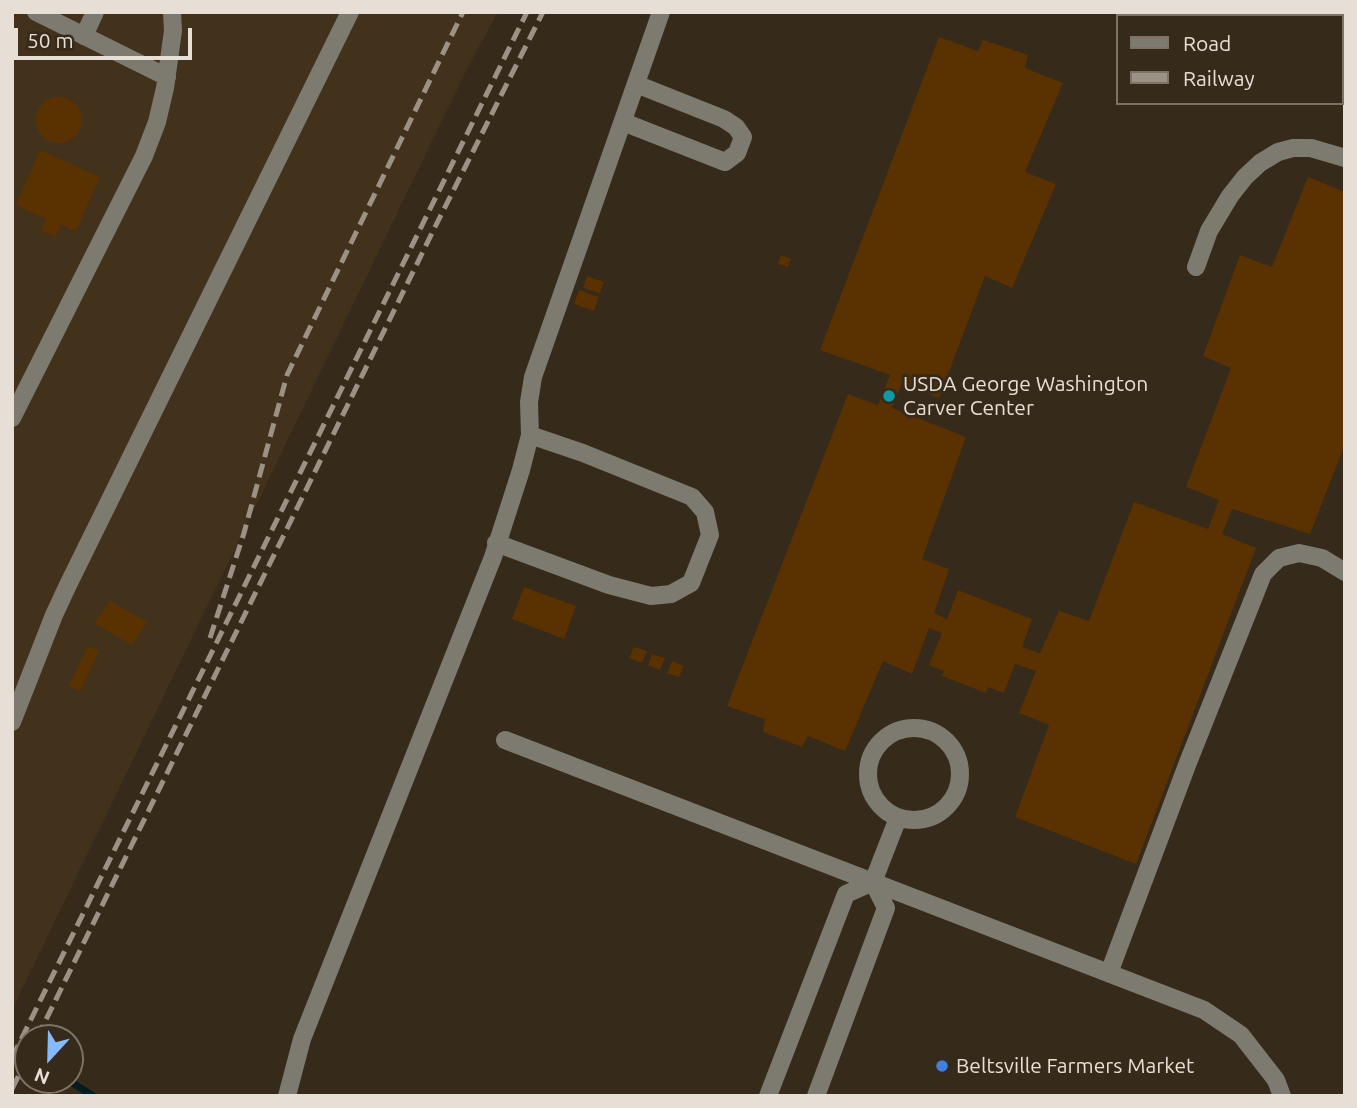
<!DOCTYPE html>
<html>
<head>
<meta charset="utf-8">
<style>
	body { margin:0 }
	#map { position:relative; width:1357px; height:1108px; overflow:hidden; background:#362a1a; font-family:Ubuntu,sans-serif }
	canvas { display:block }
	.frame { position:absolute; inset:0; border:14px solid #e7ded5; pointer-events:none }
	.legend { position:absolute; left:1116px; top:14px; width:228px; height:91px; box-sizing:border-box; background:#362a1a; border:2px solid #7d7265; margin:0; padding:9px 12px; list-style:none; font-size:21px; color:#e7ded5 }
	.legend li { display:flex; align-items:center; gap:14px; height:35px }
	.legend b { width:35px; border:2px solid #7d7265 }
	.north { position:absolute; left:14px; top:1024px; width:70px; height:70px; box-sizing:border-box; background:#362a1a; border:2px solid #7d7265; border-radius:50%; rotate:202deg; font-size:19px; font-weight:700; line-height:28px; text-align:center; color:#e7ded5 }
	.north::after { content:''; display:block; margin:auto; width:24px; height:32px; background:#85bbfb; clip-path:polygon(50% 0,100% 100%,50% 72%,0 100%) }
	.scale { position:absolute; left:14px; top:28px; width:178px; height:32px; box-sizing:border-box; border:4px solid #e7ded5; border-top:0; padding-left:9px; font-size:21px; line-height:24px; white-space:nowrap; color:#e7ded5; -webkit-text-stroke:5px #362a1a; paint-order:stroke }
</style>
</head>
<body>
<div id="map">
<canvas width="1357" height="1108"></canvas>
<div class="frame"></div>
<ul class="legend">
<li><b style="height:9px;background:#7d7a70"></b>Road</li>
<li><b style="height:9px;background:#9c9185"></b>Railway</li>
</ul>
<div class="north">N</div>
<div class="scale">50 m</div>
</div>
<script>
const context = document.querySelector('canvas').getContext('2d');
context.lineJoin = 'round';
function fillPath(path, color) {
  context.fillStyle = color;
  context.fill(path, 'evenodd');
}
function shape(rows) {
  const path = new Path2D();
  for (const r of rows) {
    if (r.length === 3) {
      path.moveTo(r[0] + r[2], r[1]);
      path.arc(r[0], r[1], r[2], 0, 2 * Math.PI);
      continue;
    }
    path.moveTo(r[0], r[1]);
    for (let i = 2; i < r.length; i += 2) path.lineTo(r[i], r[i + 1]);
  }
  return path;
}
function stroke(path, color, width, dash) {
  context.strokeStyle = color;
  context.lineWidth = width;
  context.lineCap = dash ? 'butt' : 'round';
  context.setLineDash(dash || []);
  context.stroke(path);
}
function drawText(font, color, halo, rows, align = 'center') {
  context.font = font + ' Ubuntu,sans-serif';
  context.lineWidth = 6;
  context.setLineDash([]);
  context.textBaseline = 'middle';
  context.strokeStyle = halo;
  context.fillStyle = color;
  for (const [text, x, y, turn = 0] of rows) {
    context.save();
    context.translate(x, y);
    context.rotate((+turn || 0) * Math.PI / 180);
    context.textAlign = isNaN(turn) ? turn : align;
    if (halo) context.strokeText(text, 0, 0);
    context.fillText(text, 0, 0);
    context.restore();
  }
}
const built = shape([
	[12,12,498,12,465,73,12,1010]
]);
const stream = shape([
	[68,1080,93,1096]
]);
const building = shape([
	[939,37,978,51,983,40,1028,55,1025,68,1063,83,1025,172,1056,184,1012,288,985,276,939,398,902,383,892,408,966,437,922,559,949,569,934,613,947,619,958,590,1032,619,1022,647,1040,653,1059,611,1089,621,1134,502,1208,529,1219,500,1186,487,1231,368,1203,356,1240,255,1272,267,1308,177,1345,192,1345,444,1310,534,1232,509,1222,534,1256,548,1136,864,1015,817,1049,725,1019,713,1036,671,1015,664,1004,693,988,687,986,693,942,676,944,671,929,665,942,633,929,628,912,674,883,661,845,751,808,736,802,747,763,732,765,719,727,706,848,394,878,405,890,375,820,350],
	[59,120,23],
	[40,150,100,177,76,231,61,225,55,237,41,231,46,219,16,205],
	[781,255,791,259,788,267,778,264],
	[587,276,604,282,600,293,583,288],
	[579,290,599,297,594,311,574,304],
	[524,587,576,606,564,639,512,619],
	[110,601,147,622,132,645,94,623],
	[88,646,99,651,80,691,69,686],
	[634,647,647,651,642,663,629,658],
	[652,654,665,658,660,670,648,665],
	[672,661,684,666,679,677,667,673]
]);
const minor = shape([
	[36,12,167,77],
	[84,36,95,12],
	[623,122,725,162,737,153,743,137,736,127,724,119,636,84],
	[1196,267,1209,231,1230,196,1245,177,1260,163,1278,152,1293,148,1311,148,1345,158],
	[12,418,144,156,157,122,165,88,173,31,172,12],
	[496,543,609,585,651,596,671,594,691,583,710,535,705,512,692,497,583,453,530,435],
	[12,722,54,615,68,585,350,12],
	[914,774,46],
	[505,740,1204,1010,1241,1035,1276,1080,1282,1096],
	[1109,973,1187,765,1263,574,1279,558,1299,553,1322,558,1345,572],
	[287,1096,302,1039,493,557,521,470,530,435,529,402,533,377,661,12],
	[768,1096,846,894,873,882,898,818],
	[816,1096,886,908,873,882]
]);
const rail = shape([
	[210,638,244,533,287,375,463,12],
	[37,1038,436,225,543,12],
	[12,1058,527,12],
	[12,1089,28,1057]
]);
const markers = [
	[889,396,7,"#0f9aa8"],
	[942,1066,7,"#3f7fe0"]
];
const poiNames = [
	["USDA George Washington",903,384],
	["Carver Center",903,408],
	["Beltsville Farmers Market",956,1066]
];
fillPath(built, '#42311b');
stroke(stream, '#021c20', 7);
fillPath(building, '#5a3100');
stroke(minor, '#7d7a70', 18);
stroke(rail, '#9c9185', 5, [14, 7]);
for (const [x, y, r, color] of markers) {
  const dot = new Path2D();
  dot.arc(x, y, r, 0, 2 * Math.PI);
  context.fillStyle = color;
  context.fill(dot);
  stroke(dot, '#362a1a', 2.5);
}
drawText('21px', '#e7ded5', '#362a1a', poiNames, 'left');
</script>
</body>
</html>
